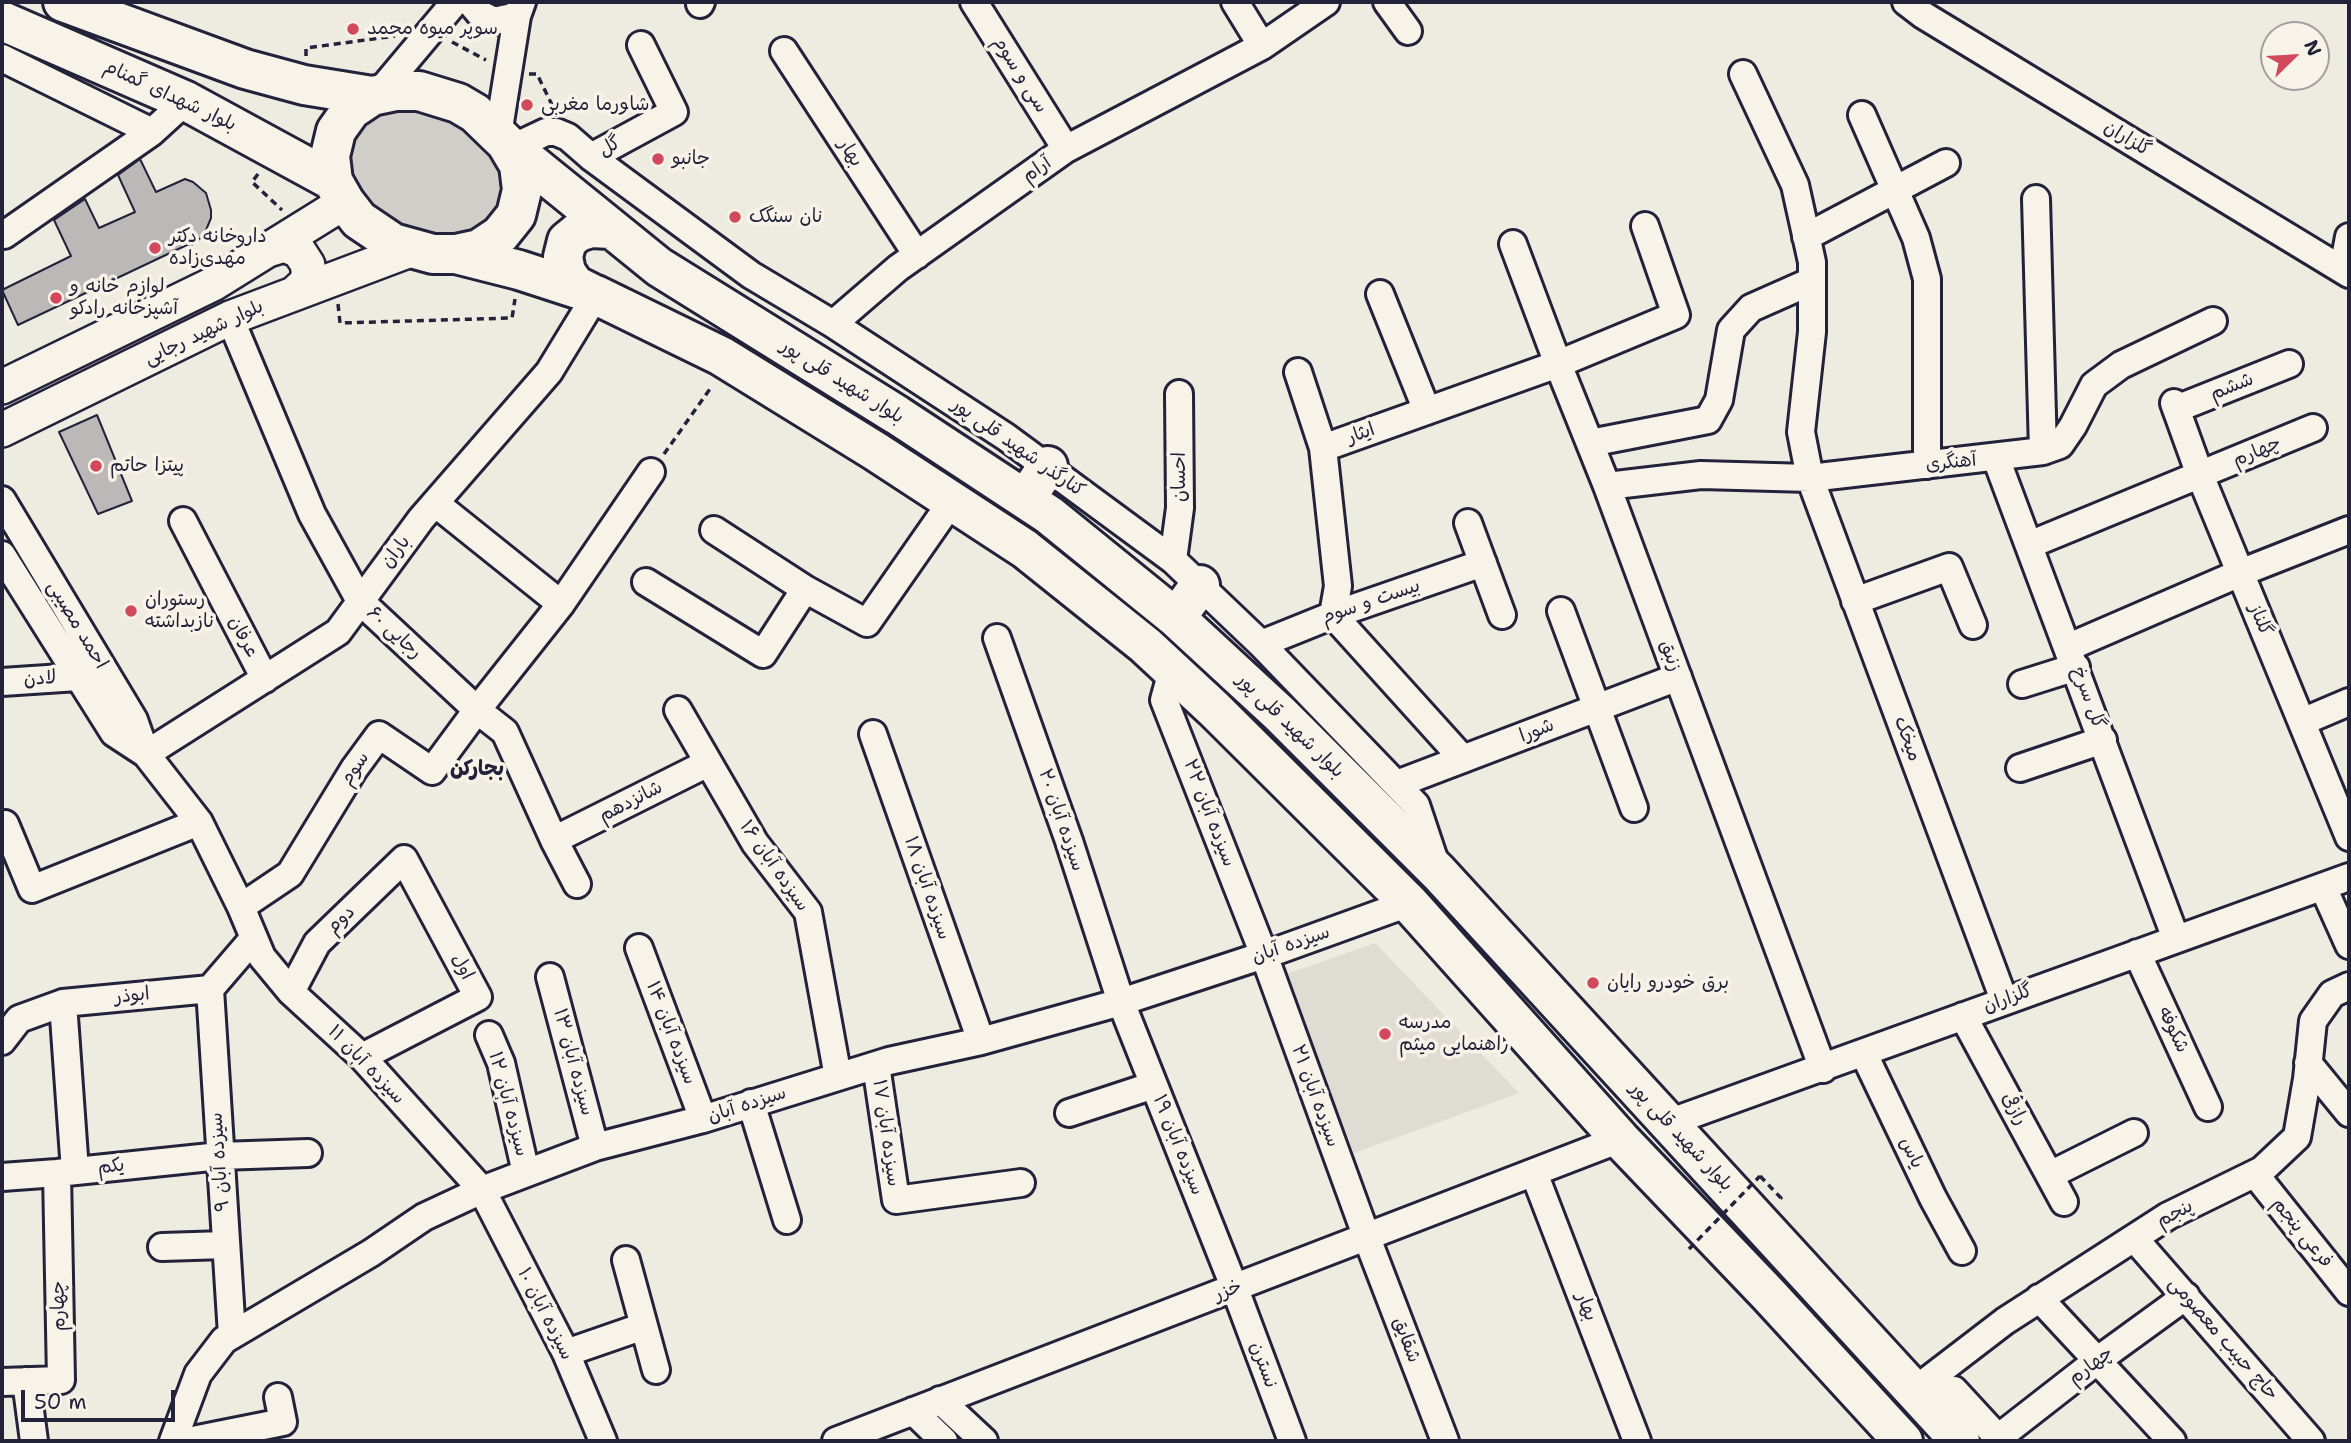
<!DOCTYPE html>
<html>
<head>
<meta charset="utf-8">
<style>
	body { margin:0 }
	#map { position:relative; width:2351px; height:1443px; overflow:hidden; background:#eeebe1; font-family:"Shantell Sans",sans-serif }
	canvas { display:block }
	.frame { position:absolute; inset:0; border:4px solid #22223b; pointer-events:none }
	.north { position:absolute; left:2260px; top:21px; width:70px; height:70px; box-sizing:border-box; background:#f7f3e8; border:2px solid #a29fa3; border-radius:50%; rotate:66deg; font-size:19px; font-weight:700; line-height:28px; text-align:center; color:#22223b }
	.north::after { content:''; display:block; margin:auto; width:24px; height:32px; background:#d1495b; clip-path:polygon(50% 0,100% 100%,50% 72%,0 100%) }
	.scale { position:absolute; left:21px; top:1390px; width:154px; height:32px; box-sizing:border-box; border:4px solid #22223b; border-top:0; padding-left:9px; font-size:21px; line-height:24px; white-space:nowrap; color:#22223b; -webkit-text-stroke:5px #f7f3e8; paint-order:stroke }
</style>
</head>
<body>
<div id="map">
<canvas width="2351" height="1443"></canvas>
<div class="frame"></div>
<div class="north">N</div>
<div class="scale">50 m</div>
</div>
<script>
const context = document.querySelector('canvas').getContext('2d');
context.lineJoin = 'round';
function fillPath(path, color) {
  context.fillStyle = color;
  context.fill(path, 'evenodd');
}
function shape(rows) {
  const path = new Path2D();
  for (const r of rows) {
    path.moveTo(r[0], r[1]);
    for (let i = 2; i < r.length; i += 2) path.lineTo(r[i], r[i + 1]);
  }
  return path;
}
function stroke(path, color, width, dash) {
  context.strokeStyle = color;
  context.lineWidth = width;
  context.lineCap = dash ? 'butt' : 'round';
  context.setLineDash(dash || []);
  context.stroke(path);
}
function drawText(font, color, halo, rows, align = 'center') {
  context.font = font + ' "Shantell Sans","Playpen Sans Arabic",sans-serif';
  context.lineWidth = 7;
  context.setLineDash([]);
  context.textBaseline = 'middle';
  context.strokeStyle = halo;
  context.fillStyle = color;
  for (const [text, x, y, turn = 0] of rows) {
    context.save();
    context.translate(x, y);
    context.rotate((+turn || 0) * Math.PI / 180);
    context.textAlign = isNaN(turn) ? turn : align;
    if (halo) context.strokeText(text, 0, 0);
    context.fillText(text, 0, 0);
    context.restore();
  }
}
const built = shape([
	[1375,943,1519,1093,1354,1153,1284,975]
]);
const green = shape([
	[395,104,447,111,487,136,510,190,483,234,418,240,354,199,344,138,362,115]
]);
const building = shape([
	[140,159,156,192,185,179,193,182,206,193,211,210,211,218,204,235,190,247,189,244,18,325,2,290,71,256,54,220,85,199,99,228,135,212,118,175,140,159],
	[97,415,132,501,98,514,59,432,97,415]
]);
const path = shape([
	[452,42,486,60],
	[306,56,306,48,395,36],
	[529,74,537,74,555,111],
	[258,174,252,182,282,210],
	[338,304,340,323,512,318,515,299],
	[664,454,712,386],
	[1760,1176,1781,1198,1779,1199]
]);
const minor = shape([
	[470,2,480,14,494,21,517,16],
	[974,2,1066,149],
	[1235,2,1262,46],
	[1387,2,1408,31],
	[1906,2,1923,15,2349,274],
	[700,4,701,2],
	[784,51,917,255],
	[2,58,152,132],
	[1743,74,1795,185,1812,262,1812,332,1801,432,1810,478,2004,1000],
	[377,95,455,2],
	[1862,115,1916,238,1927,279,1927,465],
	[498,135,517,16,522,2],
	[512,148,546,132,556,132,568,137,591,157,751,275,833,324,1006,437,1173,560,1261,644,1416,805,1436,865],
	[591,157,674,112,641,45],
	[2036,199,2043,451],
	[4,235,152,132,186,101],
	[1806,237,1946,163],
	[1513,244,1558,364,1607,486,1823,1069],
	[2343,269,2349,237],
	[1380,294,1427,411],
	[230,318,312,514,360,601,477,710,505,732,554,840,577,884],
	[833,324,898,268,1066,149,1262,46,1326,2],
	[1298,372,1323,448],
	[2174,403,2200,475,2349,837],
	[2176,409,2289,364],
	[1590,443,1708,420,1719,400,1731,330,1751,308,1812,281],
	[1996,458,2176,939],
	[1607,486,1701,475,1810,478,2043,451,2060,445,2073,426,2094,385,2121,365,2213,321],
	[2,500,134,720,146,754],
	[435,503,561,604],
	[183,521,265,679],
	[1468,523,1502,615],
	[714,530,805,589,867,623,952,501],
	[2029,545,2313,428],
	[2,555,114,733,146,754,199,822,241,907,262,957,291,992,362,1057,482,1190,566,1353,603,1441],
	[1173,560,1180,508,1179,394],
	[646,582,763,654,805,589],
	[1855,601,1949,567,1973,625],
	[1561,611,1634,808],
	[997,638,1069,841,1121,1002,1235,1289,1292,1441],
	[1261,644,1333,615,1483,563],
	[2069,647,2240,573,2349,530],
	[1172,671,1164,700,1264,955,1367,1238,1445,1441],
	[2,682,78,677],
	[2022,684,2076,667],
	[678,710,755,843,808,912,838,1077],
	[2302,722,2349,702],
	[873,734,981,1041],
	[146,754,338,632,421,519,549,372,596,295],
	[1463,759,1333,615,1338,586,1323,448,1558,364,1676,315,1645,226],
	[2020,768,2103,740],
	[1397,784,1678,677],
	[2,825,5,824,32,889,199,822],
	[554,840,708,763],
	[2323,887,2349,945],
	[241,907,290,874,354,769,379,735,432,771,477,710,561,604,651,472],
	[639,948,703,1119],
	[2137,953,2208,1107],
	[550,977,595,1147],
	[210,989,232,1335],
	[291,992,317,943,404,859,478,997,362,1057],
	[63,1003,75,1171],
	[1963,1016,2064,1202],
	[489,1035,501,1063,526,1173],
	[2,1041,19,1019,63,1003,210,989,253,939],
	[1864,1054,1933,1198,1962,1251],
	[2308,1063,2349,1113],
	[876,1065,896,1200,1021,1183],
	[751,1103,787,1220],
	[1069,1113,1154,1085],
	[1668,1123,2349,877],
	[1534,1173,1637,1441],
	[2255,1174,2349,1292],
	[2050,1175,2134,1133],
	[2,1177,57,1173,220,1156,308,1153],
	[2134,1238,2311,1441],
	[162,1247,225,1245],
	[626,1260,656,1370],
	[2039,1298,2172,1441],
	[566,1353,644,1326],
	[26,1381,34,1441],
	[2,1382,61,1380,57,1173],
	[1915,1390,2005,1321,2168,1216,2262,1170,2297,1137,2307,1079,2313,1021,2332,994,2349,986],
	[1915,1390,1954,1390,2001,1441],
	[940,1400,984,1441],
	[913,1411,944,1441],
	[1998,1438,2098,1360,2186,1296],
	[173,1441,198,1374,224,1340,371,1253,424,1217,482,1190,595,1147,703,1119,889,1061,981,1041,1121,1002,1279,950,1409,903],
	[188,1441,283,1422,278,1397],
	[836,1441,1620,1139]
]);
const major = shape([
	[268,250,284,245,299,251,308,265,308,281,296,292],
	[2,387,213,284,345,202],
	[2,430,230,318,413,249]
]);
const highway = shape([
	[63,2,245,69,304,85,372,96],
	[2,21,186,101,333,181],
	[396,91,419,91,458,103,475,113,506,143,519,165,522,190,516,215,500,235,479,249,456,254,433,254,393,243,359,220,345,202,333,181,330,156,336,131,351,110,372,96,396,91],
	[506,143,659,267,897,415,1049,515,1176,618,1280,714,1439,873,1960,1441],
	[456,254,519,270,596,295,721,356,875,451,1025,549,1145,645,1214,709,1409,903,1620,1139,1769,1295,1903,1441],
	[591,293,575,285,566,272,563,257,567,241,578,232,591,228,610,229],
	[1025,499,1048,466],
	[1176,618,1200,585]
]);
const pathBridge = shape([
	[1689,1249,1760,1176]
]);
const markers = [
	[353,29,7,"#d1495b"],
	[527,105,7,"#d1495b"],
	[658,159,7,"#d1495b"],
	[735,217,7,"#d1495b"],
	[155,248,7,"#d1495b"],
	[56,298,7,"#d1495b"],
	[96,466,7,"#d1495b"],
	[131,611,7,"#d1495b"],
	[1593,983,7,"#d1495b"],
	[1385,1034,7,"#d1495b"]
];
const poiNames = [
	["سوپر میوه محمد",367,29],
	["شاورما مغربی",541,105],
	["جانبو",672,159],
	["نان سنگک",749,217],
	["داروخانه دکتر",169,237],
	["مهدی‌زاده",169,259],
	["لوازم خانه و",70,287],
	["آشپزخانه رادکو",70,309],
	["پیتزا حاتم",110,466],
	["رستوران",145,600],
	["نازبداشته",145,622],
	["برق خودرو رایان",1607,983],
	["مدرسه",1399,1023],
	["راهنمایی میثم",1399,1045]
];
const streetNames = [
	["سی و سوم",1020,75,58],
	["بلوار شهدای گمنام",170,96,25],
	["گلزاران",2127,139,31],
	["گل",610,147,-28],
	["بهار",850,153,57],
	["آرام",1037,170,-35],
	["بلوار شهید رجایی",204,333,-25],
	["بلوار شهید قلی پور",842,382,32],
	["ششم",2232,387,-22],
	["ایثار",1361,434,-20],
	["کنارگذر شهید قلی پور",1018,448,35],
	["چهارم",2257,452,-23],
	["آهنگری",1951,463,-6],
	["احسان",1180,477,-90],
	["باران",396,552,-53],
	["بیست و سوم",1371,602,-19],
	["گلناز",2260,620,68],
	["احمد مصیبی",77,625,59],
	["رجایی ۶۰",394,633,43],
	["عرفان",243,637,62],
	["زنبق",1670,656,70],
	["لادن",40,679,-4],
	["گل سرخ",2088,698,70],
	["بلوار شهید قلی پور",1290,726,44],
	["شورا",1537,731,-21],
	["میخک",1907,739,70],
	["سوم",355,769,-56],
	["شانزدهم",631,802,-27],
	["سیزده آبان ۲۲",1209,813,69],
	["سیزده آبان ۲۰",1061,820,71],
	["سیزده آبان ۱۶",774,866,55],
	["سیزده آبان ۱۸",927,888,71],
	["دوم",341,920,-44],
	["سیزده آبان",1291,945,-19],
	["اول",462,967,62],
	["ابوذر",132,996,-6],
	["گلزاران",2008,999,-20],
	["شکوفه",2173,1030,65],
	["سیزده آبان ۱۴",671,1033,69],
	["سیزده آبان ۱۳",573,1062,75],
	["سیزده آبان ۱۱",366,1065,46],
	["سیزده آبان ۲۱",1315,1096,70],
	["سیزده آبان ۱۲",508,1104,75],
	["سیزده آبان",747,1105,-18],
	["رازقی",2014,1109,62],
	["سیزده آبان ۱۷",886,1133,82],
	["بلوار شهید قلی پور",1681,1137,47],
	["سیزده آبان ۱۹",1178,1145,68],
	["یاس",1911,1153,64],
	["سیزده آبان ۹",220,1162,-94],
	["یکم",111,1167,-6],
	["پنجم",2175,1214,-28],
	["فرعی پنجم",2302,1233,51],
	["خزر",1228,1291,-21],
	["چهارم",59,1306,-91],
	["بهار",1586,1307,69],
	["سیزده آبان ‍۱۰",545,1314,63],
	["حاج حبیب معصومی",2223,1339,49],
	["شقایق",1406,1340,69],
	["نسترن",1263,1365,70],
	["چهارم",2091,1366,-37]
];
const neighbourhoodNames = [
	["بجارکن",477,770]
];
fillPath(built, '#dfdcd4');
fillPath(green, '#d1cdc9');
fillPath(building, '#bbb8b7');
stroke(building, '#22223b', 2);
stroke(minor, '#22223b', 32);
stroke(major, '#22223b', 38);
stroke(highway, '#22223b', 44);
stroke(path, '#22223b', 3.5, [7, 5]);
stroke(minor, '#f7f3e8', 26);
stroke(major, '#f7f3e8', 33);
stroke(highway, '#f7f3e8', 38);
stroke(pathBridge, '#22223b', 3.5, [7, 5]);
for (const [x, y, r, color] of markers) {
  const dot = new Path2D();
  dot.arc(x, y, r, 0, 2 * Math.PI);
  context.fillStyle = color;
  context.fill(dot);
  stroke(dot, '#f7f3e8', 2.5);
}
drawText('19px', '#22223b', '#f7f3e8', poiNames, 'left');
drawText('19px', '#22223b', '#f7f3e8', streetNames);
drawText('bold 21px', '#22223b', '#f7f3e8', neighbourhoodNames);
</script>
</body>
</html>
